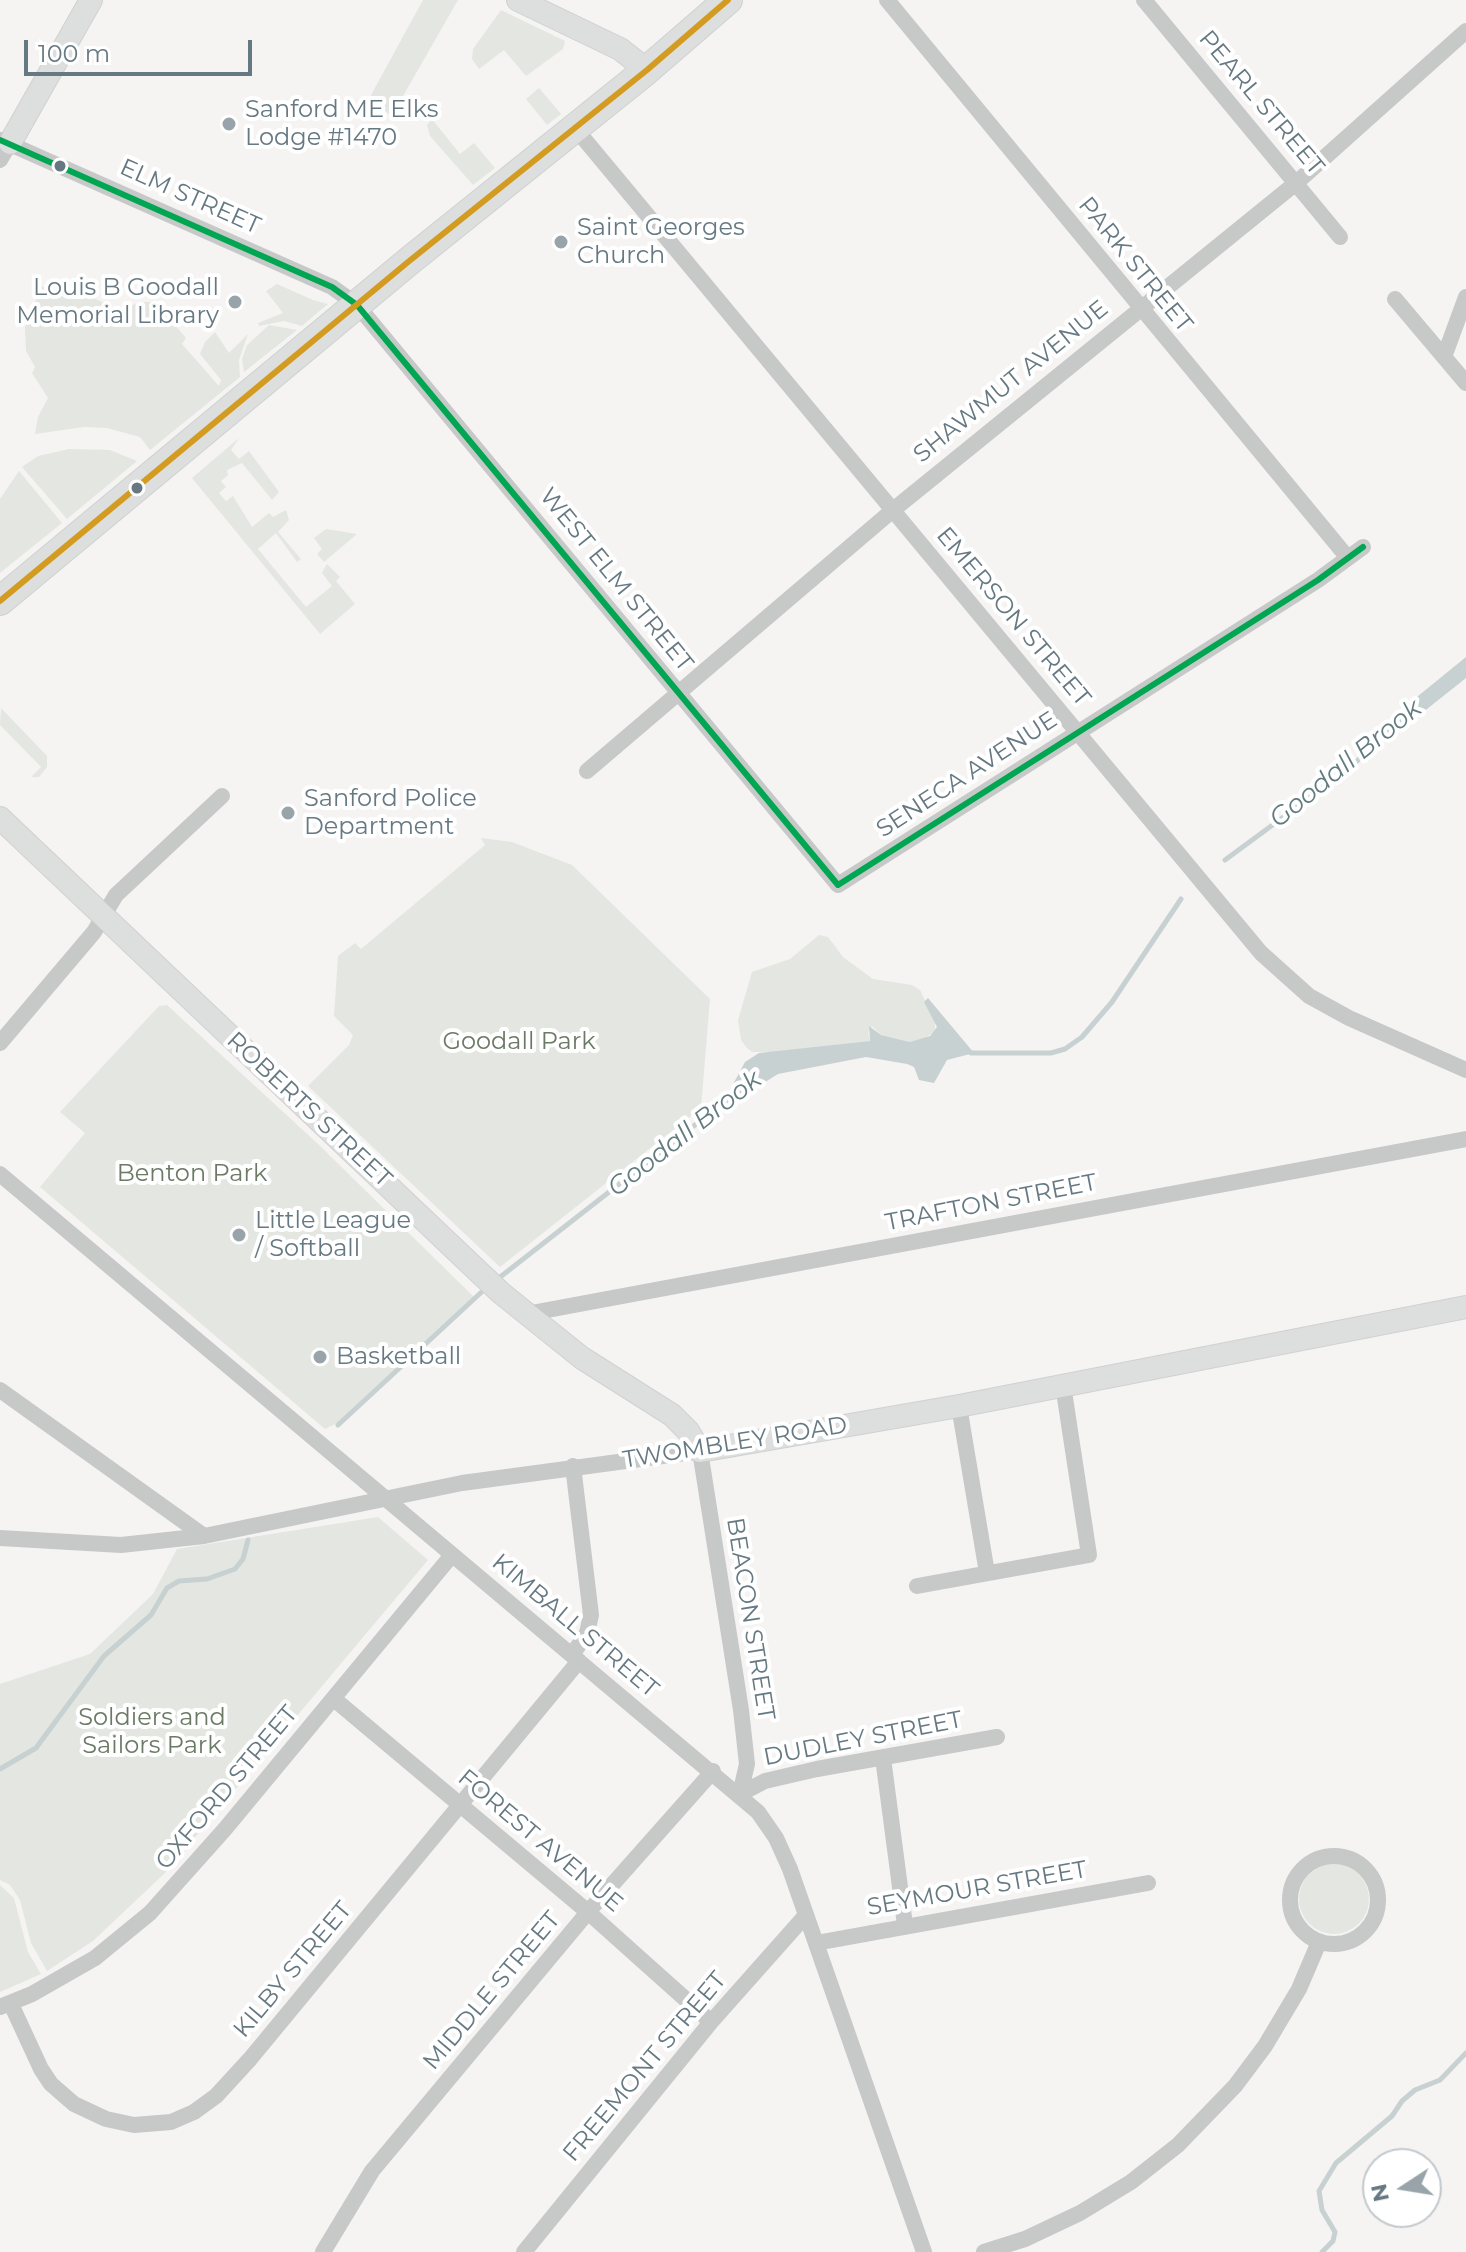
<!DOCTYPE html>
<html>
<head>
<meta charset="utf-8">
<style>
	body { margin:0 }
	#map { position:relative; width:1466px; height:2252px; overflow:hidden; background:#f5f4f3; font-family:Montserrat,sans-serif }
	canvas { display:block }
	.north { position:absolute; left:1362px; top:2148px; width:80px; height:80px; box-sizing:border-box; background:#fff; border:2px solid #c2c9cd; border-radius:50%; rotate:258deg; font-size:22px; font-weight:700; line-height:32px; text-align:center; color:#667982 }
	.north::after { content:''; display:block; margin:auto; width:28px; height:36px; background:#98a4aa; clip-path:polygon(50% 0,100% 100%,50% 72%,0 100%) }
	.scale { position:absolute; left:24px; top:40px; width:228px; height:36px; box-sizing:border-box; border:4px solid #667982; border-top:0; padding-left:10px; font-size:24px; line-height:28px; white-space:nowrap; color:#667982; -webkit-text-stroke:6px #fff; paint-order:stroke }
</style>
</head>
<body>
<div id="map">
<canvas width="1466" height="2252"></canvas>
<div class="north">N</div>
<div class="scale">100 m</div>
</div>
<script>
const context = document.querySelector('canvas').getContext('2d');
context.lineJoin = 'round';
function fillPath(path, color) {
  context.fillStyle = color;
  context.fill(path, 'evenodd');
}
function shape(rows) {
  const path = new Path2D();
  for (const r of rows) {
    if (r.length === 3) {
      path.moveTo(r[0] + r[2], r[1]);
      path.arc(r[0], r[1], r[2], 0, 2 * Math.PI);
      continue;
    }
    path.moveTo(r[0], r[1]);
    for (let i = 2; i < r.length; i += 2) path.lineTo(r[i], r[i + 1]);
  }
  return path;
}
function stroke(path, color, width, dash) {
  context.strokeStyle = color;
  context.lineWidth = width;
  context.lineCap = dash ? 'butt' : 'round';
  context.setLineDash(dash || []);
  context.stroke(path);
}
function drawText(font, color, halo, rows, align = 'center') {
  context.font = font + ' Montserrat,sans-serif';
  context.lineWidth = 8;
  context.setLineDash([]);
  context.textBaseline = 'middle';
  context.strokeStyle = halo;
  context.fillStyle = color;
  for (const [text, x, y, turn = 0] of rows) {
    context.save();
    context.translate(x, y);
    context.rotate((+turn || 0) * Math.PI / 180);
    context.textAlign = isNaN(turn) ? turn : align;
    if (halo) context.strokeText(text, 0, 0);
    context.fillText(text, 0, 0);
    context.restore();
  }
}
const green = shape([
	[423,0,458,0,391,117,371,95],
	[501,10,565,41,563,49,526,76,504,50,479,69,472,59,473,49],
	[539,88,561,114,547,125,526,99],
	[432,119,460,154,474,143,495,168,473,185,430,136,427,125],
	[277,284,313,300,328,304,302,326,284,321,259,326,258,323,283,313,266,291],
	[64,285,123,311,138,302,156,302,186,338,182,344,219,386,221,380,200,354,205,342,215,332,229,353,248,334,239,360,240,377,150,450,140,437,107,428,84,427,35,434,38,417,48,398,32,373,35,367,26,351,25,327,42,286,52,291],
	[269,325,297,330,244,372,242,359,247,345],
	[239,438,231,450,239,459,249,451,279,492,272,500,242,463,227,470,228,475,221,481,226,487,219,493,226,501,233,496,252,527,269,513,273,517,286,510,289,520,278,532,301,559,297,562,276,533,258,549,306,607,332,586,322,573,327,564,340,577,336,581,355,604,320,634,192,478],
	[69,449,110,450,137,461,67,519,22,467,38,456],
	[19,471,62,523,0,573,0,499],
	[326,529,357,534,324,562,317,554,322,549,314,538],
	[1,708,47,756,47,767,39,777,31,777,41,767,0,725],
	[481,838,512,842,572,865,710,999,701,1108,500,1267,308,1086,349,1045,353,1035,334,1016,338,956,355,943,361,949,485,845],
	[819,935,828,937,843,957,873,979,912,985,920,990,935,1022,935,1031,921,1041,910,1042,881,1035,872,1026,868,1032,870,1041,774,1052,752,1052,747,1048,741,1040,738,1020,752,972,790,959],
	[167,1005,317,1143,474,1297,346,1419,325,1429,40,1187,85,1133,60,1112,159,1006],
	[378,1517,428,1560,165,1873,93,1941,47,1971,31,1943,20,1900,10,1885,0,1880,0,1684,90,1654,153,1594,177,1549],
	[1334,1899,35],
	[0,1885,14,1898,28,1952,41,1974,0,1992]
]);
const water = shape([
	[1466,657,1466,678,1417,717,1390,728,1407,705],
	[928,998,974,1053,947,1060,934,1083,919,1080,914,1067,907,1064,866,1057,778,1074,738,1099,723,1103,745,1062,759,1053,870,1041,869,1026,881,1035,910,1042,930,1036,937,1027,924,1002]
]);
const stream = shape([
	[1225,860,1350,768,1395,724],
	[971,1053,1051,1053,1065,1049,1082,1037,1112,1002,1181,899],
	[495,1281,727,1100],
	[338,1425,487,1287],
	[0,1769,36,1748,104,1656,151,1615,167,1588,179,1581,207,1579,235,1569,243,1559,248,1540],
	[1322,2252,1333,2241,1335,2232,1322,2210,1319,2191,1336,2163,1392,2116,1402,2101,1415,2090,1440,2080,1466,2053]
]);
const street = shape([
	[887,0,1348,558],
	[1144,0,1340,237],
	[575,128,1261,953,1309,996,1349,1018,1466,1070],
	[1,140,332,287,357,305,838,885,1318,580,1363,547],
	[0,160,10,143],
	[1395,299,1466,383],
	[1444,357,1466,297],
	[587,771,893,510,1296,183,1466,31],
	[0,1043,94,932,116,895,222,796],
	[0,1174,758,1812,776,1838,790,1869,924,2252],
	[526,1314,1466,1139],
	[0,1390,204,1536],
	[959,1406,987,1573],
	[0,1538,121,1545,204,1536,462,1483,700,1451,741,1710,747,1764,740,1794],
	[917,1586,1089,1555,1063,1385],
	[572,1655,587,1633,591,1615,573,1466],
	[334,1699,588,1912,711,2022],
	[883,1758,905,1925],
	[740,1794,765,1781,817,1769,997,1737],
	[1334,1900,44],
	[816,1943,1148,1883],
	[11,2004,41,2069,51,2084,74,2104,106,2119,134,2125,171,2122,194,2112,216,2096,250,2059,579,1661],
	[0,2007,32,1994,95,1958,150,1913,225,1829,452,1555],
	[323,2252,372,2171,588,1912,713,1771],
	[524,2252,711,2022,806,1915],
	[984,2252,1025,2239,1080,2213,1131,2182,1178,2145,1235,2086,1265,2046,1299,1989,1319,1942]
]);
const secondary = shape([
	[518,0,620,49,647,70],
	[10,143,91,0],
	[0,818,501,1293,582,1358,672,1415,688,1431,700,1451,959,1406,1466,1307]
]);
const highway = shape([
	[0,601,408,262,647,70,728,0]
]);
const bus1 = shape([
	[0,140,332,287,357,305,838,885,1318,580,1363,547]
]);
const bus2 = shape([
	[0,601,408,262,647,70,728,0]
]);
const markers = [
	[229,124,8,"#98a4aa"],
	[60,166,7,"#667982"],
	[561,242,8,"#98a4aa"],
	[235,302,8,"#98a4aa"],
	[137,488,7,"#667982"],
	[288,813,8,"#98a4aa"],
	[239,1235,8,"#98a4aa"],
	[320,1357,8,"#98a4aa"]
];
const streetNames = [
	["PEARL STREET",1261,103,50],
	["ELM STREET",190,197,24],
	["PARK STREET",1135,265,51],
	["SHAWMUT AVENUE",1011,382,-39],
	["WEST ELM STREET",616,580,51],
	["EMERSON STREET",1013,617,50],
	["SENECA AVENUE",967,775,-33],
	["ROBERTS STREET",309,1110,43],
	["TRAFTON STREET",991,1203,-11],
	["TWOMBLEY ROAD",735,1443,-9],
	["BEACON STREET",750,1619,81],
	["KIMBALL STREET",575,1626,40],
	["DUDLEY STREET",863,1739,-11],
	["OXFORD STREET",227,1788,-50],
	["FOREST AVENUE",540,1841,40],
	["SEYMOUR STREET",977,1889,-10],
	["KILBY STREET",293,1970,-50],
	["MIDDLE STREET",492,1991,-50],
	["FREEMONT STREET",645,2067,-50]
];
const poiNames = [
	["Sanford ME Elks",245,110],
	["Lodge #1470",245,138],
	["Saint Georges",577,228],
	["Church",577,256],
	["Louis B Goodall",219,288,"right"],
	["Memorial Library",219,316,"right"],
	["Sanford Police",304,799],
	["Department",304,827],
	["Little League",255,1221],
	["/ Softball",255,1249],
	["Basketball",336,1357]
];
const parkNames = [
	["Goodall Park",519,1042],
	["Benton Park",192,1174],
	["Soldiers and",152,1718],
	["Sailors Park",152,1746]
];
const waterNames = [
	["Goodall Brook",1346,764,-39],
	["Goodall Brook",685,1134,-38]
];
fillPath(green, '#e4e6e1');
fillPath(water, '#c7d1d2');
stroke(stream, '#c7d1d2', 5);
stroke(secondary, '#d0d1d1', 24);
stroke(highway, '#d0d1d1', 30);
stroke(street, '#c7c9c8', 16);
stroke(secondary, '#dddede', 22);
stroke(highway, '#dddede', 28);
stroke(bus1, '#00a651', 6);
stroke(bus2, '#d39b20', 6);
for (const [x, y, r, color] of markers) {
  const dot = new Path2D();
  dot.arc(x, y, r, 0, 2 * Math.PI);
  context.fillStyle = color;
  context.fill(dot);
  stroke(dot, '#fff', 3);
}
drawText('24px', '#667982', '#fff', streetNames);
drawText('24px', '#667982', '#fff', poiNames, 'left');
drawText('24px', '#6b7a65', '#fff', parkNames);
drawText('italic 26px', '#627b7f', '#fff', waterNames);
</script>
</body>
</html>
